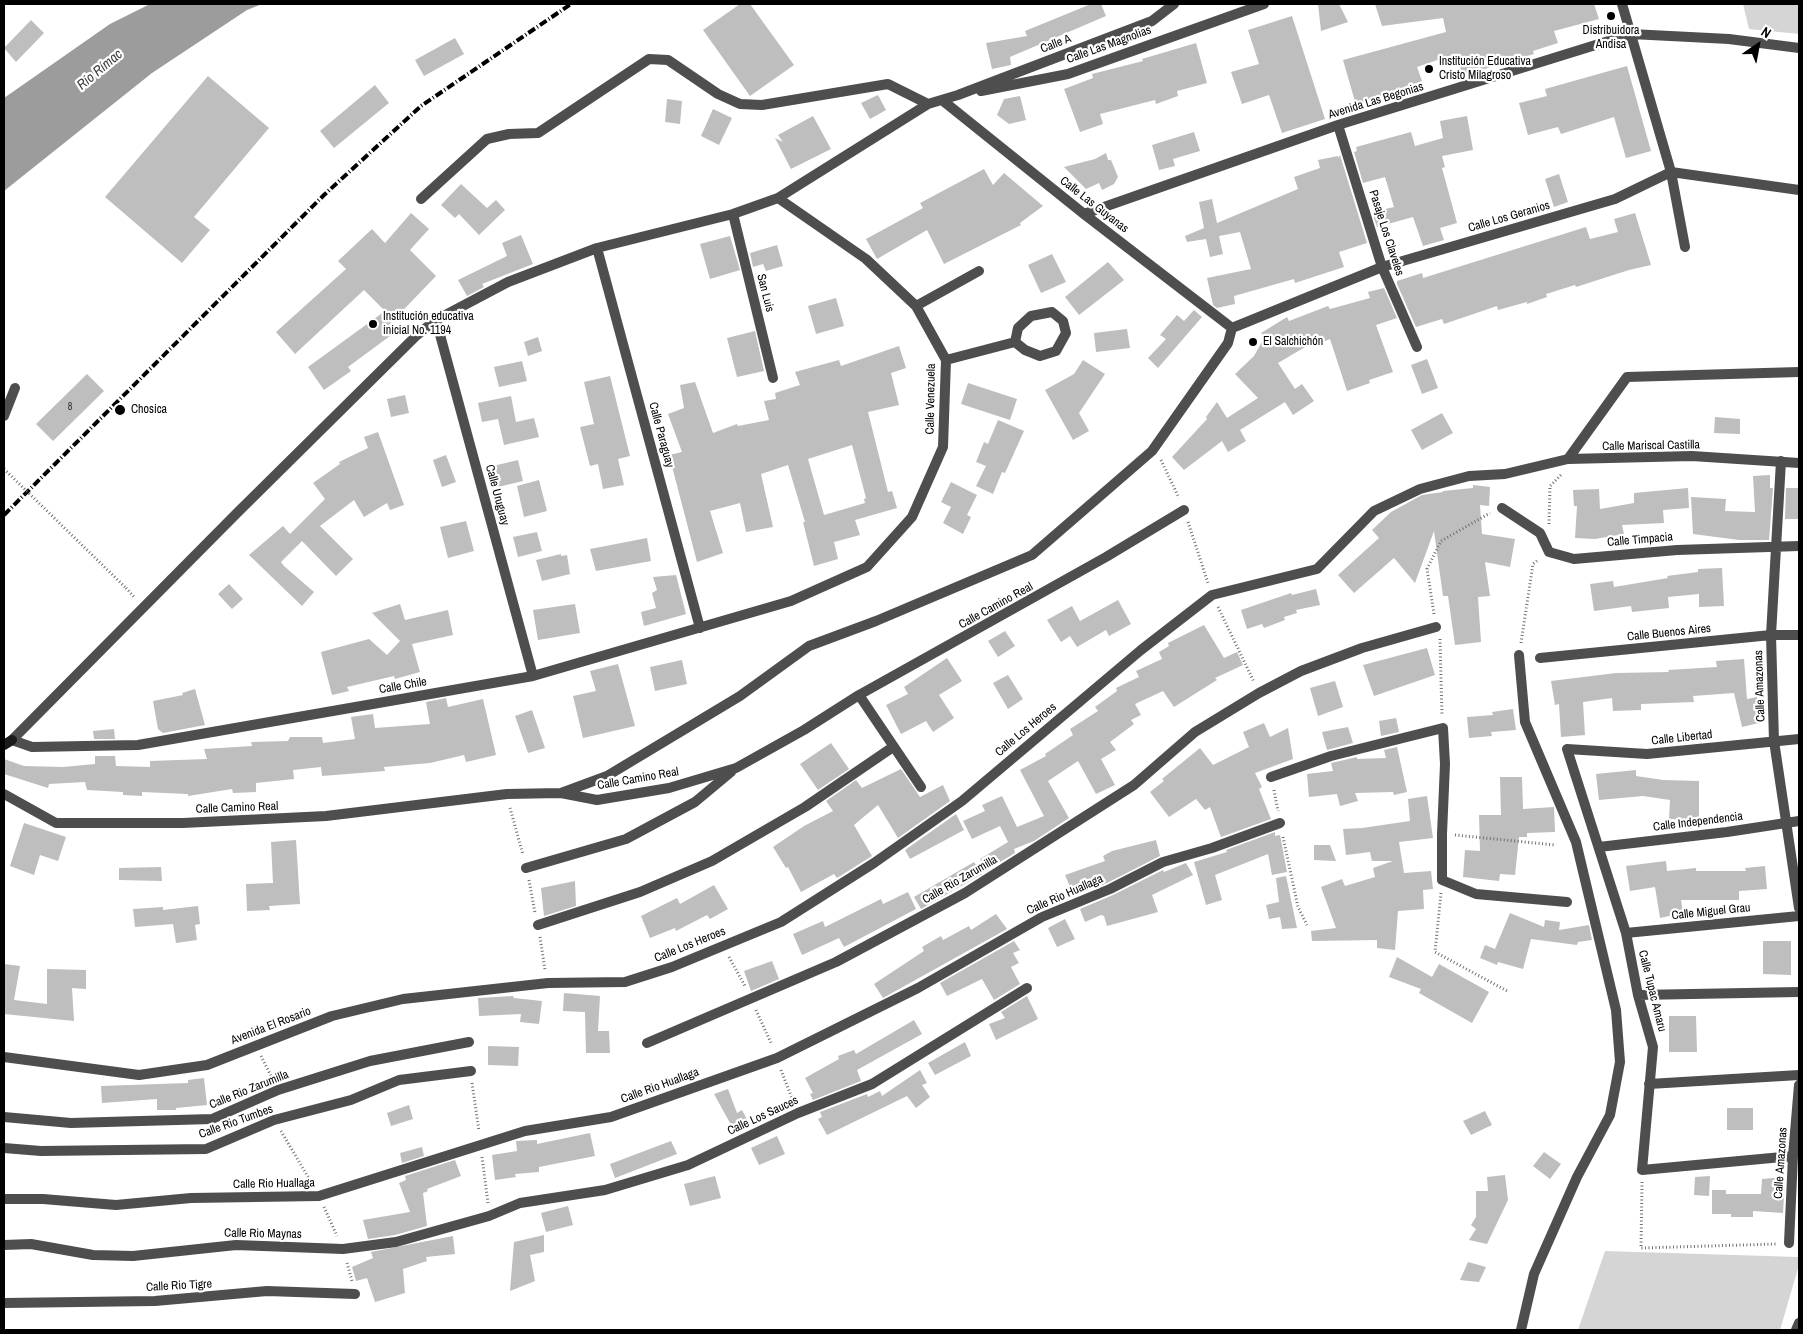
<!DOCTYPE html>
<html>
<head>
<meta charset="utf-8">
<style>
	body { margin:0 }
	#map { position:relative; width:1803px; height:1334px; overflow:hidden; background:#fff; font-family:"Archivo Narrow",sans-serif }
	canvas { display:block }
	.frame { position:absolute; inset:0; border:5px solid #000; pointer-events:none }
	.north { position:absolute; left:1733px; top:20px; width:50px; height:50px; -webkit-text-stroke:4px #fff; paint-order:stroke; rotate:33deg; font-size:14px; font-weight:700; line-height:20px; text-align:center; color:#000 }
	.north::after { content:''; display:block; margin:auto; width:18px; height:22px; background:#000; clip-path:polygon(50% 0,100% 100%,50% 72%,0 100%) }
</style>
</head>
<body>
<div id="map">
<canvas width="1803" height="1334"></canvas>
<div class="frame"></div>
<div class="north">N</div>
</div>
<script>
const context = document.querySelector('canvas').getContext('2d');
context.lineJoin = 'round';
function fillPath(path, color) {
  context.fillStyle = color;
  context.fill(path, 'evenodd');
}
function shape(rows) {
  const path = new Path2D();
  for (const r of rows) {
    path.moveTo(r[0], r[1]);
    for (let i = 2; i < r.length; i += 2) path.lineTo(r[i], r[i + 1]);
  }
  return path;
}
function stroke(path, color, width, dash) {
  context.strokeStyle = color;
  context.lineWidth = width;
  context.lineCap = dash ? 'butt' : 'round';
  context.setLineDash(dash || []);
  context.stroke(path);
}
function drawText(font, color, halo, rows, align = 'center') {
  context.font = font + ' "Archivo Narrow",sans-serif';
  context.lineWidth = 4.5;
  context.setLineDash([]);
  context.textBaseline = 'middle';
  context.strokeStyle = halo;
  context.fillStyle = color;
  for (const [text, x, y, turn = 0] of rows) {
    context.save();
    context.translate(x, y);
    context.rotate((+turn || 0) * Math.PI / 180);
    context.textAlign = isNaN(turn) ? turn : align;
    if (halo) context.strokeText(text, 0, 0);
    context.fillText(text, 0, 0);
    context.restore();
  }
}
const green = shape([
	[1743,4,1799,4,1799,34,1749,29],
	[1605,1251,1799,1257,1799,1265,1780,1330,1578,1330]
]);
const water = shape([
	[150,4,262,4,247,10,152,73,4,191,4,98,110,24]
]);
const building = shape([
	[740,4,750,4,794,65,750,96,703,30],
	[1091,4,1101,4,1106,16,1010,57,1011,65,992,69,986,43,1027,36,1025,31],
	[1318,4,1339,4,1348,22,1321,31],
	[1375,4,1594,4,1599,19,1554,31,1558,43,1533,51,1534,54,1481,70,1480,67,1463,74,1455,54,1417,67,1422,81,1356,105,1343,60,1446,32,1443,18,1382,26],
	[1292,16,1325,119,1282,133,1269,95,1242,104,1231,72,1259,64,1248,30],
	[31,20,44,33,16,62,4,48],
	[455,38,464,54,424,76,415,60],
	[1196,43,1207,83,1177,91,1178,96,1156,104,1155,100,1100,114,1103,124,1080,132,1064,89,1093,78,1092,74,1143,61,1142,59],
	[1627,66,1651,151,1626,158,1614,117,1561,134,1558,127,1528,135,1519,103,1547,96,1545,89],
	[208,76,269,128,194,217,210,230,182,263,105,197],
	[375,85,389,103,334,148,320,131],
	[878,95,886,110,870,119,861,103],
	[1020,96,1026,120,1009,124,997,115,1004,99],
	[667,99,682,101,680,124,665,122],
	[713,109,732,118,719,145,701,136],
	[813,116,831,149,791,169,775,138,783,142,778,135],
	[1467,116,1473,150,1442,156,1445,167,1442,168,1457,223,1440,228,1444,240,1423,246,1413,217,1377,227,1372,212,1394,207,1385,177,1363,183,1354,152,1357,151,1356,147,1411,132,1415,146,1443,138,1440,121],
	[1194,132,1200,151,1173,159,1175,166,1159,170,1152,145],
	[1106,153,1108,160,1111,160,1118,177,1114,184,1102,190,1099,183,1086,189,1064,167,1095,159],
	[1340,155,1367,243,1339,252,1344,267,1295,283,1294,279,1234,296,1235,304,1217,308,1213,305,1207,278,1251,269,1240,232,1219,236,1223,254,1210,257,1206,239,1187,242,1185,236,1204,228,1199,202,1212,199,1217,223,1298,189,1294,177,1320,168,1318,160,1338,156,1338,158],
	[984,169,993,185,1004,173,1043,206,1020,223,1021,225,944,264,927,230,877,259,866,239,923,208,920,203],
	[1559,174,1568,202,1554,207,1545,179],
	[461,184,487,208,496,200,505,210,479,235,459,214,455,218,441,205],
	[411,213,429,229,410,250,436,276,385,329,390,336,348,367,351,371,324,390,308,367,385,311,364,290,295,354,276,332,346,269,338,261,372,229,385,243],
	[1635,213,1651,265,1629,270,1576,287,1575,285,1546,294,1547,297,1527,304,1527,302,1498,310,1497,306,1444,324,1442,319,1416,327,1397,284,1397,281,1422,273,1423,278,1586,227,1590,239,1618,232,1614,219],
	[521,235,533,264,482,284,484,287,467,296,458,280,507,256,502,243],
	[730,236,740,270,710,279,700,244],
	[777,245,783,266,766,271,763,264,753,267,750,253],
	[1052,254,1066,282,1041,293,1028,265],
	[1108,262,1124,280,1079,315,1065,297],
	[1384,288,1397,318,1376,325,1393,372,1369,380,1370,383,1347,391,1330,339,1313,346,1312,343,1278,363,1295,389,1302,384,1314,401,1293,415,1285,402,1240,430,1246,441,1228,452,1222,441,1184,470,1172,457,1207,419,1206,417,1217,402,1227,418,1258,398,1235,374,1254,356,1264,338,1261,333,1287,317,1289,321,1328,306,1330,309,1370,298,1368,292],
	[836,298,844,326,816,334,808,306],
	[1194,310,1202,317,1158,368,1148,358,1166,339,1160,335,1177,315,1184,321],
	[1127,329,1130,348,1096,352,1094,333],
	[755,331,764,371,737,377,727,338],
	[538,337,542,351,528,356,524,342],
	[899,346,906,368,891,373,899,405,868,412,888,492,892,491,897,508,855,520,860,535,834,542,838,559,814,566,803,522,805,522,788,465,761,474,773,527,746,532,740,503,710,511,723,553,697,562,669,455,682,452,668,414,684,408,680,385,695,382,713,433,737,424,738,426,769,420,764,401,776,399,775,393,800,385,795,372,839,360,841,366],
	[852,445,866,498,864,499,865,503,824,515,808,459],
	[1427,359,1438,388,1422,394,1411,365],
	[1083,360,1105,374,1079,413,1089,431,1073,440,1045,390,1074,374],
	[522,361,527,381,499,387,494,367],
	[87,374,104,391,53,441,36,424],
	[610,376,630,456,618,459,624,485,603,489,598,464,590,466,580,427,594,424,584,382],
	[968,383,1017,399,1010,420,961,404],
	[405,395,409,413,391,417,387,399],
	[511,396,516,422,534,418,539,437,504,445,498,419,482,422,478,403],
	[1442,413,1453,433,1422,450,1411,430],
	[1715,417,1740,419,1740,434,1714,433],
	[998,420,1024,431,1005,473,1002,472,993,494,976,486,986,466,976,462,984,442,988,444],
	[378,432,404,505,390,510,387,503,364,517,354,500,320,526,353,559,336,576,302,541,281,562,284,566,314,592,302,606,249,555,283,526,290,534,325,499,313,483,340,464,339,462,368,448,364,437],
	[446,455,456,482,442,487,433,460],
	[518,460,523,481,498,487,493,466],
	[1770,475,1770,488,1773,488,1769,540,1739,540,1693,534,1691,497,1726,499,1725,511,1755,512,1753,476],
	[539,480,547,511,524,517,517,486],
	[951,482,977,495,967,515,971,517,963,534,943,523,951,507,941,502],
	[1473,485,1490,487,1489,506,1480,505,1482,534,1515,539,1510,567,1485,562,1490,596,1478,597,1481,642,1455,645,1448,596,1443,596,1434,531,1415,583,1394,558,1354,593,1338,575,1379,538,1372,530,1391,512,1422,495,1443,492,1443,491,1473,488],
	[1688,488,1689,508,1663,510,1664,523,1622,525,1624,534,1595,539,1575,538,1577,506,1574,506,1573,490,1599,489,1600,509,1634,503,1634,493],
	[1786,488,1799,488,1799,519,1785,519],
	[466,521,474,551,448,558,440,527],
	[537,532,542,551,518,557,513,537],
	[647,538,651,561,596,571,590,549],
	[561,554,561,556,567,555,570,574,542,581,536,560],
	[1722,568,1724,606,1699,607,1699,594,1668,597,1669,608,1632,612,1631,606,1594,611,1590,584,1613,581,1614,587,1668,578,1667,576,1698,572,1698,569],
	[676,575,686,614,644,626,641,612,656,608,652,593,657,590,653,577],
	[229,584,243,599,232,609,218,594],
	[1316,589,1320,605,1296,610,1297,613,1284,617,1285,620,1264,628,1262,624,1247,629,1241,610,1291,593,1292,595],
	[1118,600,1131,624,1109,636,1106,630,1077,647,1070,636,1061,642,1047,620,1072,606,1080,621],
	[400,604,405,620,448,610,453,635,412,644,420,672,395,679,394,676,347,687,349,691,332,695,321,652,369,639,387,655,400,641,372,613],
	[575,604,580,633,538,640,533,610],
	[1204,625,1224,658,1237,652,1243,665,1215,678,1217,680,1174,707,1163,691,1135,704,1141,715,1131,720,1134,724,1110,742,1116,750,1101,759,1115,785,1096,794,1078,761,1048,781,1069,818,1034,841,1014,849,1015,853,985,871,980,859,1008,842,1000,826,972,839,963,821,985,811,982,805,1002,796,1017,827,1044,816,1020,770,1046,756,1045,754,1073,735,1070,729,1098,711,1095,707,1117,691,1116,688,1139,677,1136,671,1162,659,1159,652,1169,646,1168,643],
	[1005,631,1015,646,998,657,988,641],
	[1427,648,1435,675,1374,696,1363,665],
	[947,658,962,681,939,695,954,718,933,732,926,721,901,734,886,705,908,694,904,687],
	[1744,659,1747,699,1757,697,1763,722,1742,727,1734,693,1693,696,1694,702,1641,704,1641,710,1613,711,1612,698,1583,702,1585,735,1561,737,1559,704,1555,705,1551,681,1616,673,1669,672,1668,670,1717,667,1716,661],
	[682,660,687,684,655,691,650,667],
	[618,664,635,726,583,738,573,696,596,691,590,671],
	[1008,675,1023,699,1008,709,993,683],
	[1335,681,1343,707,1318,716,1310,688],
	[195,689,205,725,163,733,158,729,153,701,183,695,182,693],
	[446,698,448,707,483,699,496,755,466,762,464,755,430,763,384,767,385,771,322,776,321,767,293,770,294,779,256,783,256,792,233,793,232,789,188,796,188,794,142,792,142,796,123,795,123,792,87,790,85,782,49,784,48,788,4,774,4,759,24,766,63,767,95,764,95,756,115,756,116,766,150,767,150,761,207,759,204,749,252,746,251,742,288,741,290,737,322,737,323,743,355,739,351,717,373,714,375,728,430,724,426,702],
	[1513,709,1516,730,1491,732,1492,736,1469,738,1467,717,1493,715,1492,712],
	[532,710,545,748,528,753,515,716],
	[1396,718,1399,732,1381,736,1379,721],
	[1264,723,1270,737,1288,728,1293,759,1255,773,1262,787,1259,789,1271,819,1221,837,1210,807,1205,810,1196,799,1169,817,1150,792,1164,781,1162,779,1200,748,1213,765,1249,747,1243,732],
	[1348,727,1353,743,1327,750,1322,732],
	[114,729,115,739,94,739,93,731],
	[831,743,849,769,818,790,800,764],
	[1397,747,1407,792,1394,795,1393,792,1355,793,1358,801,1340,806,1337,794,1309,797,1307,774,1333,771,1331,763,1357,757,1357,759,1386,758,1384,750],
	[901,769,920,797,943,785,950,801,898,838,878,805,854,825,872,856,837,878,834,874,801,892,788,867,786,868,773,847,804,826,833,811,826,801,856,780,862,788],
	[1636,770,1636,776,1663,780,1699,781,1699,820,1669,819,1670,800,1643,796,1599,800,1596,774],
	[1500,777,1522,777,1523,809,1554,807,1555,832,1527,833,1527,837,1519,837,1515,875,1500,874,1499,881,1463,877,1465,850,1480,851,1479,815,1501,815],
	[1427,796,1433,838,1399,842,1404,873,1431,871,1433,889,1423,890,1424,909,1398,911,1395,950,1377,948,1377,940,1312,941,1311,931,1336,928,1321,887,1342,879,1345,886,1375,877,1373,868,1393,861,1372,861,1370,852,1346,855,1343,829,1362,828,1410,821,1408,799],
	[956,814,964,830,910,859,905,850],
	[24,823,66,837,58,861,40,855,34,875,10,866],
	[1275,832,1275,836,1280,835,1287,872,1272,875,1268,854,1215,875,1222,900,1206,905,1194,862,1227,852,1226,850],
	[296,840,300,904,269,906,270,910,247,911,246,884,273,883,271,842],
	[1156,840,1160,856,1107,883,1074,896,1065,875,1105,861,1103,856,1112,851],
	[1314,845,1330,845,1336,861,1314,860],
	[1666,861,1667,871,1696,868,1696,871,1746,871,1745,868,1765,866,1767,889,1739,891,1739,900,1681,900,1683,913,1660,918,1655,887,1630,891,1626,866],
	[974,862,982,874,921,909,914,897],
	[1186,863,1193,875,1152,895,1158,912,1107,926,1104,916,1101,915,1085,922,1080,909,1113,895,1163,870,1164,872],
	[161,867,162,881,119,880,119,868],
	[1286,876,1297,928,1282,929,1280,917,1269,919,1266,905,1279,902,1276,878],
	[575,881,576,906,544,916,541,888],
	[714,885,728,909,710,919,707,915,676,931,675,928,650,938,641,916,677,898,680,904],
	[908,892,916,909,844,947,839,938,802,955,793,934,823,921,825,927,881,899,883,904],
	[198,906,200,924,195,925,197,940,176,943,173,924,135,927,133,909,163,907,163,910],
	[1510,913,1544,927,1545,920,1560,922,1559,930,1589,925,1592,940,1578,942,1577,945,1531,939,1523,969,1498,962,1497,965,1480,958,1485,945,1495,949],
	[996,914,1007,929,883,998,874,984,924,951,922,947,941,936,943,940,969,926,971,930],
	[1065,919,1075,939,1057,947,1048,928],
	[1014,941,1020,950,1013,953,1019,963,1011,967,1020,984,994,1000,982,979,947,996,940,983],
	[1763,941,1791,941,1791,975,1763,974],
	[1397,957,1432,977,1439,964,1489,992,1472,1023,1419,993,1421,989,1389,977],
	[772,961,779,979,751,991,744,971],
	[4,964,20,966,14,1000,47,1004,47,969,86,970,86,989,72,988,74,1021,4,1014],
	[564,993,600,996,598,1031,609,1031,610,1053,586,1053,585,1012,563,1011],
	[513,996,514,998,542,1001,539,1024,520,1022,521,1014,479,1016,478,998],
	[1027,996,1038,1019,996,1040,989,1024,1005,1018,1001,1012],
	[1669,1016,1696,1016,1697,1052,1669,1052],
	[914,1020,922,1034,857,1070,861,1081,813,1100,810,1094,813,1093,805,1078,839,1059,838,1056,854,1050,856,1054],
	[965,1042,971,1056,935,1075,928,1063],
	[488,1046,519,1047,518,1066,488,1065],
	[920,1070,927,1083,922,1085,930,1097,916,1108,907,1096,827,1135,818,1119,822,1117,820,1112,867,1094,868,1097,880,1091,882,1096],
	[204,1078,207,1105,176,1108,176,1110,157,1110,157,1099,102,1103,101,1086,188,1083,188,1080],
	[728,1089,737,1113,742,1110,750,1125,735,1132,714,1094],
	[409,1105,413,1119,391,1126,387,1113],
	[1727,1108,1753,1108,1753,1130,1727,1130],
	[1485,1111,1492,1125,1471,1135,1463,1121],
	[590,1133,595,1156,539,1167,539,1172,515,1174,516,1177,495,1180,492,1155,517,1151,516,1141,537,1140,537,1144],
	[777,1136,785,1154,759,1165,751,1148],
	[671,1141,677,1154,615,1178,610,1164],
	[422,1147,424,1156,402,1163,400,1153],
	[1544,1152,1561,1164,1550,1179,1533,1166],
	[455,1160,461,1176,427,1189,428,1191,423,1193,427,1226,395,1235,368,1239,363,1220,410,1212,399,1183,406,1180,405,1176],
	[1505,1175,1508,1200,1487,1244,1469,1240,1476,1229,1471,1225,1476,1217,1476,1191,1488,1191,1487,1177],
	[715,1176,721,1198,690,1206,684,1184],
	[1710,1176,1709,1196,1694,1195,1695,1177],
	[1785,1177,1783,1213,1753,1211,1753,1217,1731,1217,1731,1214,1712,1214,1712,1190,1726,1190,1726,1194,1761,1194,1762,1179],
	[568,1206,573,1225,546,1232,541,1213],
	[544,1235,544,1252,530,1255,535,1281,510,1291,514,1242],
	[453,1236,455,1254,426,1257,427,1261,403,1269,405,1293,375,1302,367,1278,356,1281,352,1267,373,1258,371,1252],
	[1468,1262,1486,1267,1479,1282,1460,1280]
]);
const path = shape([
	[1161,460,1179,498],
	[1188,522,1208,583],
	[1549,524,1550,486,1561,475],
	[126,588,135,598],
	[1218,607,1254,682],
	[1434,614,1427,569,1441,541,1490,513],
	[1440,639,1442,716],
	[1521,643,1533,564,1538,560],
	[1274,790,1278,811],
	[510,808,523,855],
	[1455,835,1555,845],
	[1283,837,1298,907,1307,925],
	[529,880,535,913],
	[1441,893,1435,952,1509,992],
	[540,937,545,970],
	[729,957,745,986],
	[756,1010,772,1045],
	[261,1056,272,1078],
	[781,1070,793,1101],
	[472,1083,479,1131],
	[281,1131,311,1182],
	[482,1157,488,1203],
	[1642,1182,1641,1248,1776,1244],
	[324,1207,337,1236],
	[347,1263,352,1281]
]);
const street = shape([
	[1622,4,1671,172,1685,247],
	[981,91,1068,74,1264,4],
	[942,100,1084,214,1232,328],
	[1338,125,1382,267,1417,347],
	[778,198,866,259,916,306,946,360,943,447,912,517,867,567,791,601,533,676,138,745,32,747,12,740,237,513,417,335,436,320,508,282,597,248,733,214,778,198,928,104,958,95,1152,21,1174,4],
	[421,199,487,139,509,134,538,133,649,59,668,60,718,94,740,104,762,105,888,84,928,104],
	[733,214,773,378],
	[1084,214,1338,125,1631,34,1729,39,1799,48],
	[597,248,700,628],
	[916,306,979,271],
	[436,320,533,676],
	[1232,328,1382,267,1615,199,1671,172,1799,190],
	[946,360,1015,342,1025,350,1040,356,1056,351,1066,333,1063,321,1052,312,1031,316,1018,328,1015,342],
	[4,416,15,388],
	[1568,459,1627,377,1799,372],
	[1781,461,1771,635,1774,741,1799,908],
	[1502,508,1540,533,1549,552,1574,559,1677,550,1799,546],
	[1519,655,1525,722,1576,842,1616,1010,1620,1062,1610,1115,1577,1177,1534,1274,1521,1330],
	[1540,658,1771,635,1799,635],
	[859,695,921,787],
	[1271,777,1331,756,1443,728,1445,764,1442,834,1442,880,1476,894,1567,902],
	[561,793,607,776,740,696,809,646,876,621,1032,555,1152,451,1228,343,1232,328],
	[4,794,56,823,183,823,326,816,507,794,561,793,597,800,669,788,736,768,804,730,859,695,1106,557,1184,510],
	[1599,847,1727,832,1799,821],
	[526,868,626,839,695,802,731,772],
	[538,925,640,892,712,861,805,807,893,747],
	[1626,933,1799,916],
	[1638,995,1799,992],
	[647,1043,836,962,965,893,1134,785,1195,732,1259,693,1301,671,1362,648,1436,627],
	[4,1057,139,1075,207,1065,332,1016,403,999,548,983,625,982,672,967,781,922,874,863,962,801,1141,650,1212,595,1317,569,1374,511,1420,489,1469,476,1505,474,1568,459,1692,456,1799,463],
	[1649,1084,1799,1075],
	[4,1117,71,1123,212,1119,278,1090,370,1061,469,1042],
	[4,1148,41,1151,206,1149,274,1120,351,1100,399,1080,471,1071],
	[1793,1156,1642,1170,1653,1047,1638,995,1626,933,1567,749,1647,754,1799,739],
	[4,1199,43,1199,116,1205,191,1198,319,1196,525,1131,611,1117,777,1058,918,988,1042,917,1110,889,1163,862,1212,848,1280,823],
	[1789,1243,1793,1156,1799,1085],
	[4,1245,31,1244,93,1255,133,1256,236,1245,343,1249,396,1242,489,1216,520,1203,605,1190,688,1165,798,1113,872,1084,1027,988],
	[4,1303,155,1301,267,1291,355,1294],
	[1796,1330,1799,1323]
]);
const secondary = shape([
	[4,745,12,740]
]);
const rail = shape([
	[4,515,324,195,421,106,571,4]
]);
const pathBridge = shape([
	[4,469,126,588]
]);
const markers = [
	[1611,16,5,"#000"],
	[1429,69,5,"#000"],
	[373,324,5,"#000"],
	[1253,342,5,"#000"],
	[120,410,6,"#000"]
];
const numberNames = [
	["8",70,407]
];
const poiNames = [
	["Distribuidora",1611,31,"center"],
	["Andisa",1611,45,"center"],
	["Institución Educativa",1439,62],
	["Cristo Milagroso",1439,76],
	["Institución educativa",383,317],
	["inicial No. 1194",383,331],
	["El Salchichón",1263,342],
	["Chosica",131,410]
];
const streetNames = [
	["Calle A",1056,44,-21],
	["Calle Las Magnolias",1109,45,-20],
	["Avenida Las Begonias",1376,101,-17],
	["Calle Las Guyanas",1094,205,38],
	["Calle Los Geranios",1509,217,-16],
	["Pasaje Los Claveles",1386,233,72],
	["San Luis",765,293,76],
	["Calle Venezuela",931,399,-89],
	["Calle Paraguay",661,435,75],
	["Calle Mariscal Castilla",1651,446,-1],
	["Calle Uruguay",497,495,75],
	["Calle Timpacia",1640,540,-5],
	["Calle Camino Real",996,606,-29],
	["Calle Buenos Aires",1669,633,-6],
	["Calle Chile",403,686,-10],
	["Calle Amazonas",1760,686,-92],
	["Calle Los Heroes",1026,730,-40],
	["Calle Libertad",1682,738,-6],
	["Calle Camino Real",638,779,-10],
	["Calle Camino Real",237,808,-2],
	["Calle Independencia",1698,822,-7],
	["Calle Rio Zarumilla",960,880,-30],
	["Calle Rio Huallaga",1065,895,-24],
	["Calle Miguel Grau",1711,912,-6],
	["Calle Los Heroes",690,945,-22],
	["Calle Tupac Amaru",1652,991,76],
	["Avenida El Rosario",271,1026,-21],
	["Calle Rio Huallaga",660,1086,-20],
	["Calle Rio Zarumilla",249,1090,-22],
	["Calle Los Sauces",763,1116,-25],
	["Calle Rio Tumbes",236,1122,-20],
	["Calle Amazonas",1781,1163,-86],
	["Calle Rio Huallaga",274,1184,-1],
	["Calle Rio Maynas",263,1234,1],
	["Calle Rio Tigre",179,1286,-3]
];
const waterNames = [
	["Río Rímac",100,70,-40]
];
fillPath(green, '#d5d5d5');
fillPath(water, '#9c9c9c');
fillPath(building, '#bebebe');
stroke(path, '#707070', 3, [1, 2.5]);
stroke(street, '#4e4e4e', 10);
stroke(secondary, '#1b1b1b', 10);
stroke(rail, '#000', 4, [8, 2.5, 1, 2.5]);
stroke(pathBridge, '#707070', 3, [1, 2.5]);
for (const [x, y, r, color] of markers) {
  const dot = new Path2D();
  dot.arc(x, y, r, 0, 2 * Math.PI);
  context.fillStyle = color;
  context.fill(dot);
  stroke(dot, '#fff', 2);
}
drawText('10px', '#303030', null, numberNames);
drawText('12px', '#000', '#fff', poiNames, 'left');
drawText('12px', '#000', '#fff', streetNames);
drawText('italic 14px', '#3d3d3d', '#fff', waterNames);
</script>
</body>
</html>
